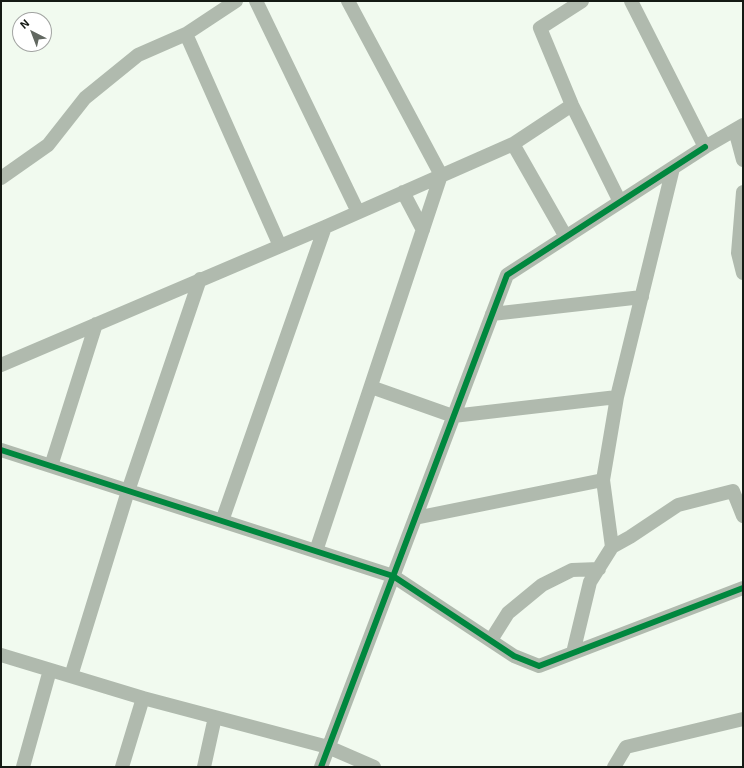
<!DOCTYPE html>
<html>
<head>
<meta charset="utf-8">
<style>
	body { margin:0 }
	#map { position:relative; width:744px; height:768px; overflow:hidden; background:#f1faef; font-family:"Exo 2",sans-serif }
	canvas { display:block }
	.frame { position:absolute; inset:0; border:2px solid #151a14; pointer-events:none }
	.north { position:absolute; left:12px; top:12px; width:40px; height:40px; box-sizing:border-box; background:#fff; border:1px solid #a1a3a1; border-radius:50%; rotate:318deg; font-size:11px; font-weight:700; line-height:16px; text-align:center; color:#151a14 }
	.north::after { content:''; display:block; margin:auto; width:14px; height:18px; background:#626861; clip-path:polygon(50% 0,100% 100%,50% 72%,0 100%) }
</style>
</head>
<body>
<div id="map">
<canvas width="744" height="768"></canvas>
<div class="frame"></div>
<div class="north">N</div>
</div>
<script>
const context = document.querySelector('canvas').getContext('2d');
context.lineJoin = 'round';
function shape(rows) {
  const path = new Path2D();
  for (const r of rows) {
    path.moveTo(r[0], r[1]);
    for (let i = 2; i < r.length; i += 2) path.lineTo(r[i], r[i + 1]);
  }
  return path;
}
function stroke(path, color, width, dash) {
  context.strokeStyle = color;
  context.lineWidth = width;
  context.lineCap = dash ? 'butt' : 'round';
  context.setLineDash(dash || []);
  context.stroke(path);
}
const minor = shape([
	[236,1,186,34,280,246],
	[256,1,358,212],
	[582,1,540,28,572,105,620,202],
	[631,1,705,147,743,125],
	[735,130,743,160],
	[513,144,572,105],
	[1,178,48,145,85,98,138,55,186,34],
	[403,192,423,230],
	[743,192,738,253,743,273],
	[492,314,642,297],
	[1,365,325,227,513,144,566,237],
	[371,387,453,416,617,397],
	[1,450,393,576,514,656,539,666,743,588],
	[51,466,96,324],
	[415,518,603,480],
	[222,521,325,227],
	[612,547,603,480,617,397,673,168],
	[316,551,441,175,348,1],
	[491,640,508,613,542,585,572,570,599,569],
	[573,653,590,582,612,547,630,537,678,505,733,491,743,516],
	[1,655,143,698,328,747,374,767],
	[71,676,128,491,200,279],
	[23,767,50,670],
	[122,767,143,698],
	[204,767,215,717],
	[321,767,507,275,705,147],
	[614,767,626,747,743,719]
]);
const cycleway = shape([
	[1,450,393,576,514,656,539,666,743,588],
	[321,767,507,275,705,147]
]);
stroke(minor, '#b0baae', 14);
stroke(cycleway, '#00873e', 6);
</script>
</body>
</html>
